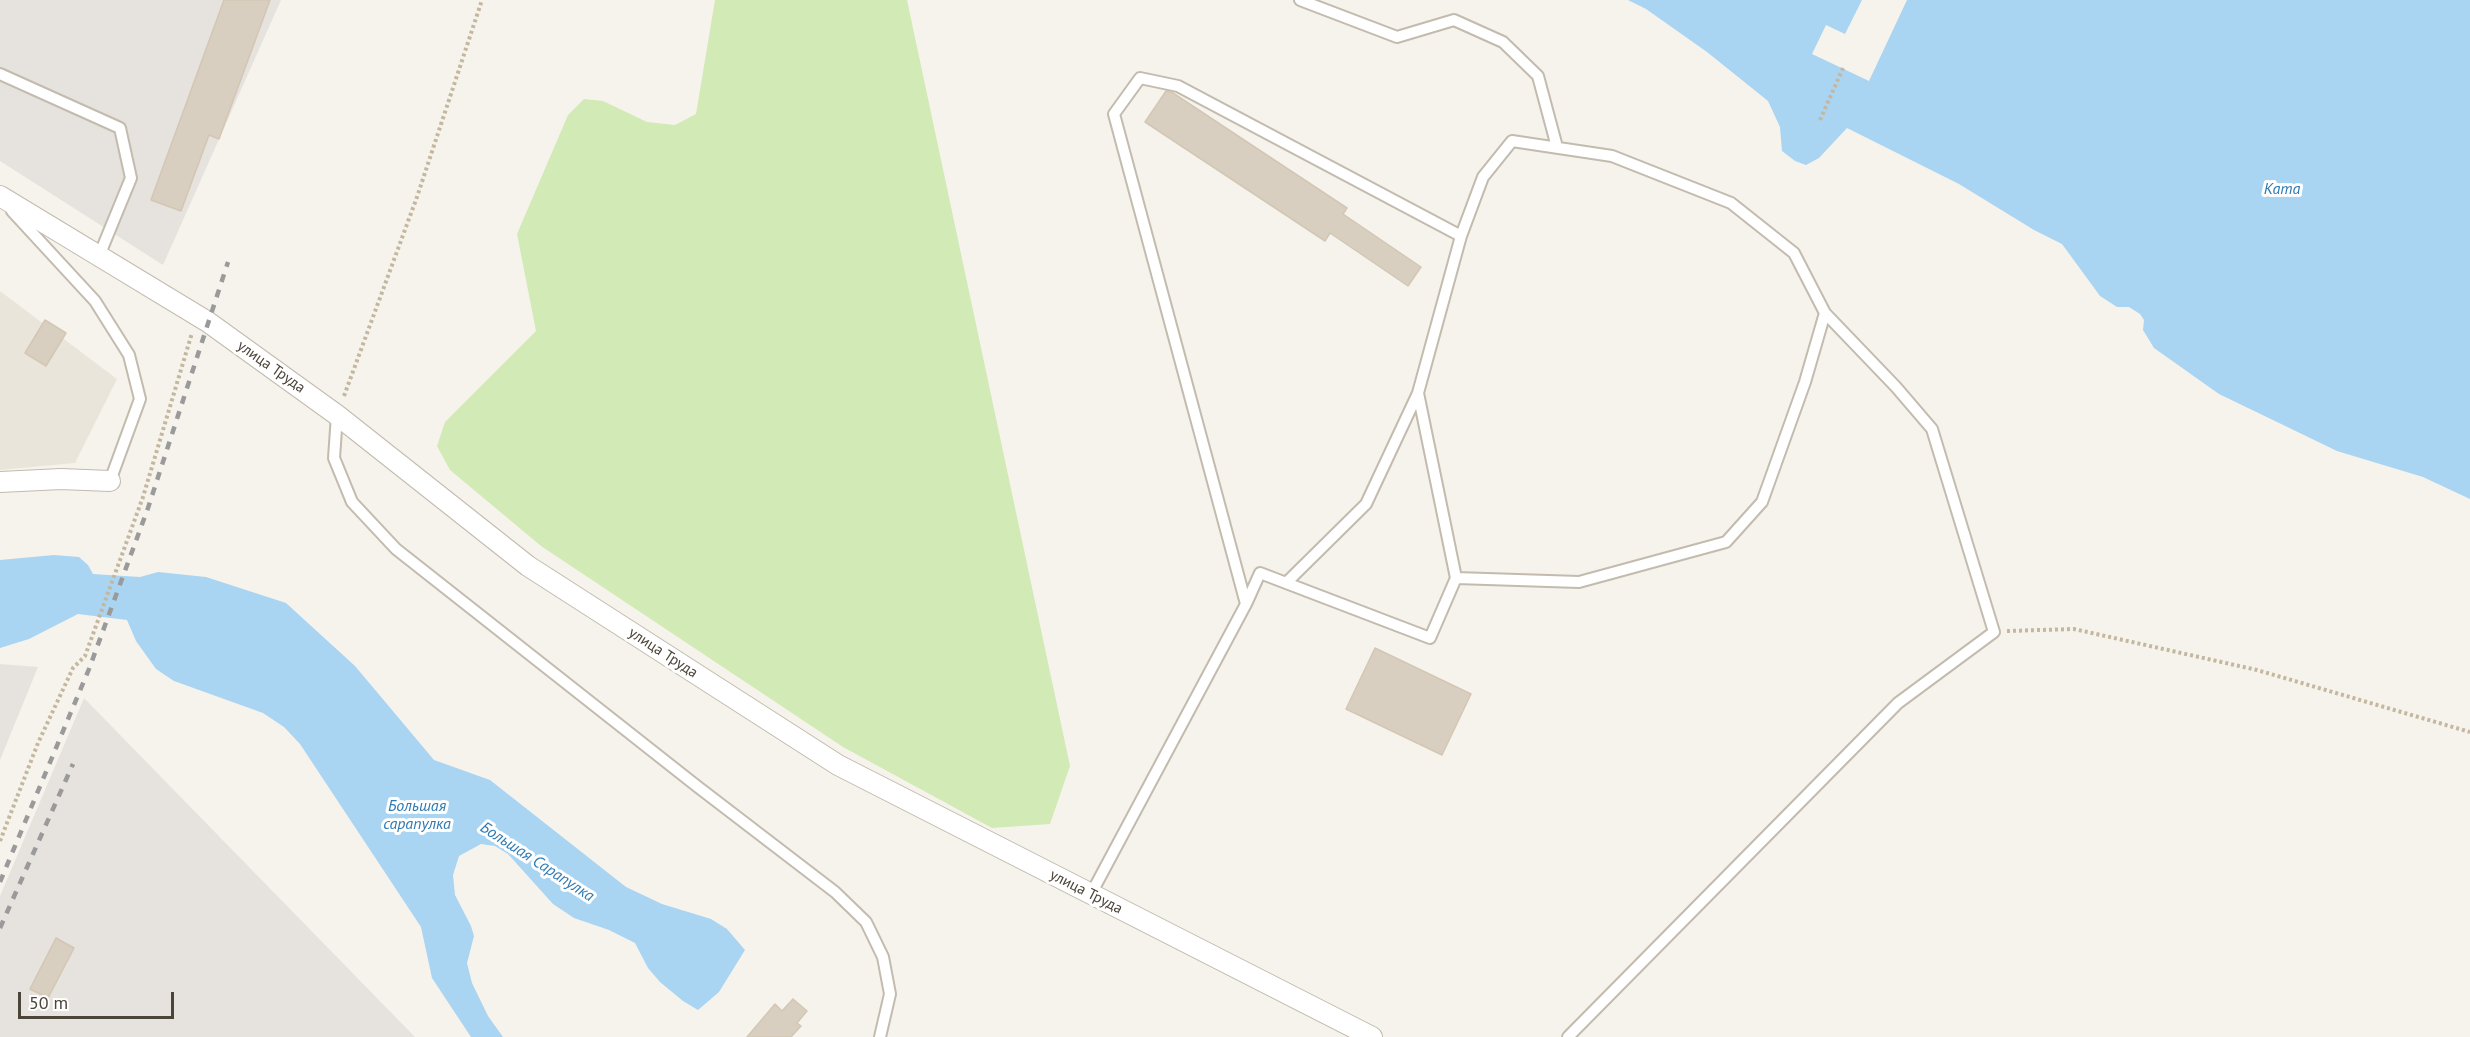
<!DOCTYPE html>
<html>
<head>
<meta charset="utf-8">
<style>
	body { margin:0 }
	#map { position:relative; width:2470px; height:1037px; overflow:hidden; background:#f6f3ec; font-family:"PT Sans",sans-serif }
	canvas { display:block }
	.scale { position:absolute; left:18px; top:992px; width:156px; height:27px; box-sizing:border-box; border:3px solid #4b4439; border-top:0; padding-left:8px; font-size:18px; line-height:21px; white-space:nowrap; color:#4b4439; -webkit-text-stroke:4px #fff; paint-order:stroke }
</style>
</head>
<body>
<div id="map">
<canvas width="2470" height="1037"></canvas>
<div class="scale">50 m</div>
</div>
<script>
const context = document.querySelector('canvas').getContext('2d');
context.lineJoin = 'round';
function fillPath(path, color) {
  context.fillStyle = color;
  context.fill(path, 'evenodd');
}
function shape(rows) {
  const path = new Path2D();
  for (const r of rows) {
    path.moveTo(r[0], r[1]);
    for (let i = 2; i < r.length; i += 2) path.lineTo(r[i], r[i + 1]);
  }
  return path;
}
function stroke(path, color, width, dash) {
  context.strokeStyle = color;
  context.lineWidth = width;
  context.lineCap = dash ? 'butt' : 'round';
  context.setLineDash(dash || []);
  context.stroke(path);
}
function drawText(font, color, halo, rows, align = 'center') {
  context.font = font + ' "PT Sans",sans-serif';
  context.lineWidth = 6;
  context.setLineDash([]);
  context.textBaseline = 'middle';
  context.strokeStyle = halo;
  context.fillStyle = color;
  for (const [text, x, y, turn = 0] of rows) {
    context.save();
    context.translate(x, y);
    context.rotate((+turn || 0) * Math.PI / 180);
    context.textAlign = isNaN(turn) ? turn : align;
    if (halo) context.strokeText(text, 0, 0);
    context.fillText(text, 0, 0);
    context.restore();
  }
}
const residential = shape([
	[0,291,117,379,75,463,0,470]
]);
const industrial = shape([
	[0,0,281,0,163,265,0,161],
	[0,664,38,667,0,760],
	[84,698,415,1037,0,1037,0,896]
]);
const green = shape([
	[715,0,907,0,1070,766,1050,824,992,828,843,747,541,546,450,470,437,446,445,422,536,331,517,234,568,115,584,99,603,101,647,122,675,125,696,114]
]);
const water = shape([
	[1628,0,2470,0,2470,499,2423,477,2337,451,2219,394,2154,348,2143,330,2144,320,2140,314,2129,307,2117,307,2100,296,2062,244,2034,230,1959,184,1847,128,1819,158,1806,165,1795,161,1782,151,1780,127,1768,101,1707,52,1646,9],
	[54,555,79,557,88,565,93,574,140,577,158,572,206,577,286,603,355,666,434,760,490,780,626,887,662,904,711,919,727,929,745,950,719,992,698,1010,683,1001,660,982,648,968,635,943,609,930,574,918,553,904,508,854,495,846,481,844,459,856,453,875,455,895,471,926,474,936,467,963,472,983,488,1016,503,1037,471,1037,432,978,421,927,300,744,284,727,263,713,174,681,156,669,136,641,127,620,78,614,29,639,0,648,0,560]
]);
const pier = shape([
	[1862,0,1907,0,1869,81,1812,54,1826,25,1845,34]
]);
const building = shape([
	[224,0,270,0,219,139,209,135,181,211,151,200,224,0],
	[1166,91,1173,93,1347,208,1343,214,1421,267,1408,286,1330,233,1325,241,1145,122,1166,91],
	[45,320,66,333,46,366,25,353,45,320],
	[1375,648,1471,694,1442,755,1346,709,1375,648],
	[56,938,74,948,48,998,30,989,56,938],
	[793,999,807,1011,797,1023,801,1026,791,1037,747,1037,775,1004,782,1011,793,999]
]);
const path = shape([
	[1820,120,1843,68],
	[344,396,417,197,482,0],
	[2007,631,2074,629,2257,670,2470,732],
	[0,841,38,743,73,668,85,656,143,497,192,333]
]);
const service = shape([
	[1300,0,1397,37,1454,20,1503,42,1538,76,1557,147],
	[0,74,120,128,131,178,99,256],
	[12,211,95,301,129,355,140,399,110,481],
	[337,415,334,458,352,502,396,549,698,787,835,892,866,922,883,957,890,994,880,1037],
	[1286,583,1366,504,1418,393],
	[1246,604,1260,573,1430,638,1456,578],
	[1091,894,1246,604,1114,114,1140,78,1178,86,1461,236,1418,393,1456,578,1579,582,1726,542,1762,502,1805,382,1825,313,1794,253,1731,203,1612,156,1512,141,1483,177,1461,236],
	[1568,1037,1898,703,1994,632,1932,429,1896,387,1825,313]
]);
const minor = shape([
	[0,196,208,322,337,415,528,566,838,765,1372,1037],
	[0,482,61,479,110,481]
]);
const rail = shape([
	[0,882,89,669,148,508,228,262],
	[0,928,73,764]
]);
const streetNames = [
	["улица Труда",271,367,35],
	["улица Труда",663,653,33],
	["улица Труда",1086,892,27]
];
const waterNames = [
	["Kama",2282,189],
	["Большая",417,806],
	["сарапулка",417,824],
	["Большая Сарапулка",537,862,33]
];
fillPath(residential, '#eae5da');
fillPath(industrial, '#e6e2dd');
fillPath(green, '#d2eab5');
fillPath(water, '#a9d4f2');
fillPath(pier, '#f6f3ec');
fillPath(building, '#d8cfc1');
stroke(building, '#d3c7b4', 1.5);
stroke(service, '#c2bbae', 14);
stroke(minor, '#c2bbae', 22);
stroke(path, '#c4b79f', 4, [3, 3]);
stroke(service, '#fff', 10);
stroke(minor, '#fff', 20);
stroke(rail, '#9a9a9a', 4.5, [8, 8]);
drawText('15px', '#4b4439', '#fff', streetNames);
drawText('italic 16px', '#2e7ab2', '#fff', waterNames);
</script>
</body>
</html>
